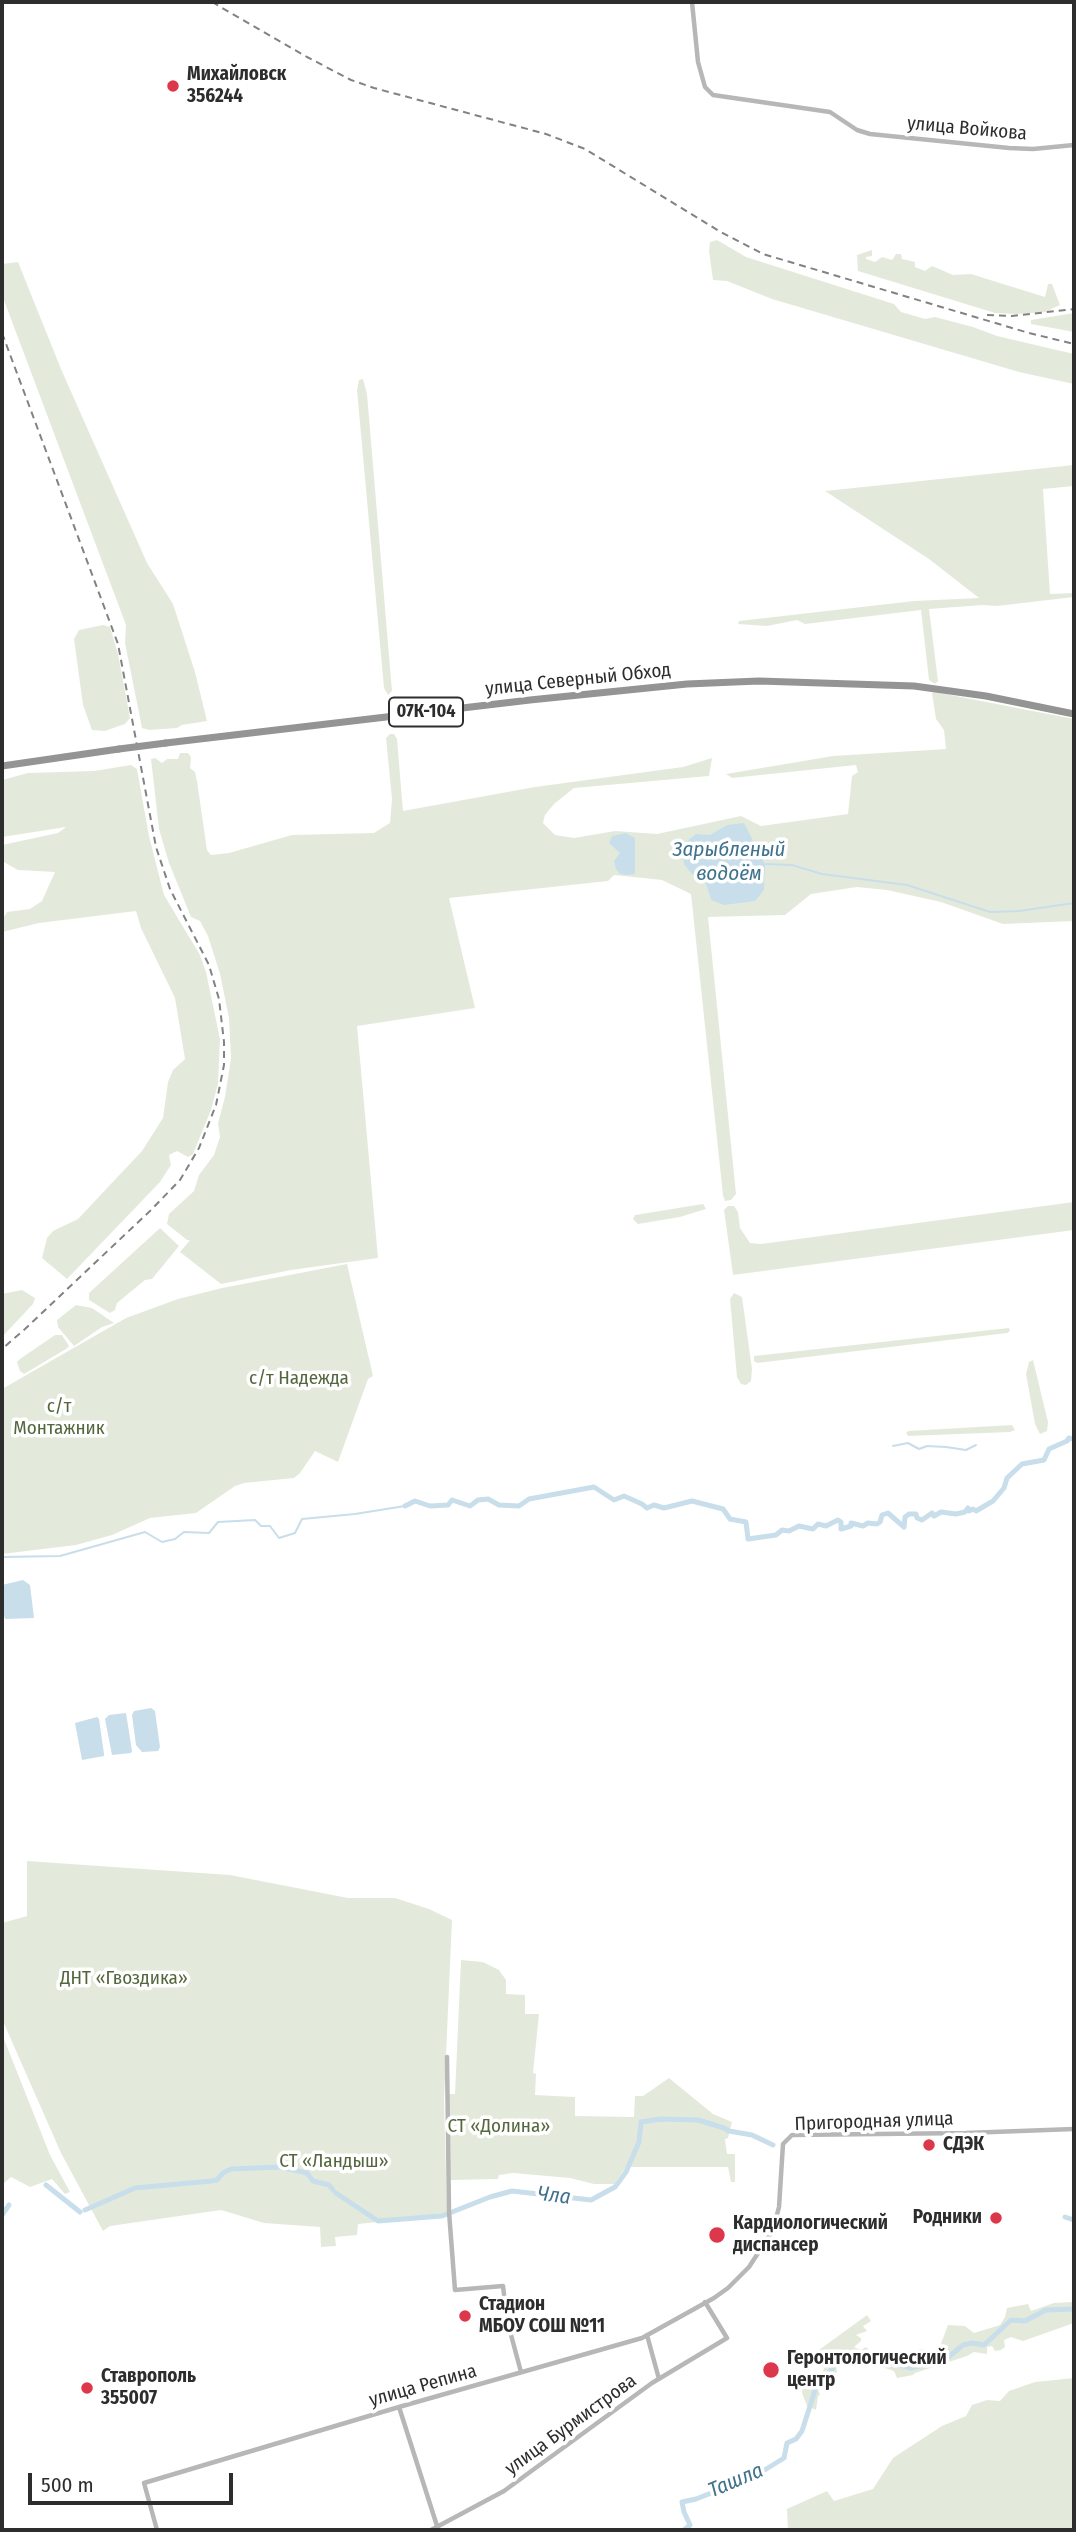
<!DOCTYPE html>
<html>
<head>
<meta charset="utf-8">
<style>
	body { margin:0 }
	#map { position:relative; width:1076px; height:2532px; overflow:hidden; background:#fff; font-family:"Fira Sans Condensed",sans-serif }
	canvas { display:block }
	.frame { position:absolute; inset:0; border:4px solid #2d2d2d; pointer-events:none }
	.scale { position:absolute; left:28px; top:2473px; width:205px; height:32px; box-sizing:border-box; border:4px solid #2d2d2d; border-top:0; padding-left:9px; font-size:21px; line-height:24px; white-space:nowrap; color:#2d2d2d; -webkit-text-stroke:5px #fff; paint-order:stroke }
</style>
</head>
<body>
<div id="map">
<canvas width="1076" height="2532"></canvas>
<div class="frame"></div>
<div class="scale">500 m</div>
</div>
<script>
const context = document.querySelector('canvas').getContext('2d');
context.lineJoin = 'round';
function fillPath(path, color) {
  context.fillStyle = color;
  context.fill(path, 'evenodd');
}
function shape(rows) {
  const path = new Path2D();
  for (const r of rows) {
    path.moveTo(r[0], r[1]);
    for (let i = 2; i < r.length; i += 2) path.lineTo(r[i], r[i + 1]);
  }
  return path;
}
function stroke(path, color, width, dash) {
  context.strokeStyle = color;
  context.lineWidth = width;
  context.lineCap = dash ? 'butt' : 'round';
  context.setLineDash(dash || []);
  context.stroke(path);
}
function drawText(font, color, halo, rows, align = 'center') {
  context.font = font + ' "Fira Sans Condensed",sans-serif';
  context.lineWidth = 7;
  context.setLineDash([]);
  context.textBaseline = 'middle';
  context.strokeStyle = halo;
  context.fillStyle = color;
  for (const [text, x, y, turn = 0] of rows) {
    context.save();
    context.translate(x, y);
    context.rotate((+turn || 0) * Math.PI / 180);
    context.textAlign = isNaN(turn) ? turn : align;
    if (halo) context.strokeText(text, 0, 0);
    context.fillText(text, 0, 0);
    context.restore();
  }
}
const green = shape([
	[717,240,746,257,894,304,901,312,925,319,935,317,973,327,997,336,1074,354,1074,384,1019,372,772,299,727,281,713,280,709,251,710,242],
	[872,250,872,256,866,257,866,259,875,262,882,257,892,260,896,254,901,254,902,259,915,262,915,267,925,271,932,266,953,275,971,274,1045,297,1048,284,1052,284,1060,305,1045,312,1017,314,995,313,858,271,857,255],
	[18,262,61,369,147,563,173,604,195,672,207,721,182,725,177,728,149,730,142,728,125,643,126,625,2,295,2,264],
	[1074,313,1074,332,1031,324,1031,320],
	[363,379,367,394,392,691,388,695,384,688,357,390,359,380],
	[1074,465,1074,486,1043,489,1050,594,1074,593,1074,597,997,606,982,605,929,609,938,681,935,684,929,680,921,610,805,624,797,620,767,626,738,624,739,621,914,601,979,598,929,559,825,491],
	[103,625,110,627,118,654,130,718,125,724,105,731,92,730,83,705,74,639,79,630],
	[935,692,1074,719,1074,921,1003,924,941,902,887,890,857,887,811,894,785,915,708,917,736,1194,731,1200,725,1201,723,1195,691,894,662,880,614,875,608,881,449,898,475,1008,357,1026,378,1258,291,1270,221,1284,180,1252,190,1240,187,1240,167,1224,169,1214,194,1191,199,1175,214,1155,220,1137,218,1123,225,1097,231,1058,229,1018,220,974,208,936,200,921,191,917,169,863,159,829,151,759,155,758,162,763,167,759,178,759,180,753,188,753,191,757,190,768,195,772,197,781,207,850,211,855,229,853,292,835,374,833,390,823,392,799,386,738,390,734,394,734,397,739,403,811,535,787,683,767,712,758,709,776,574,788,554,804,545,815,543,823,555,835,574,838,615,831,657,834,741,816,761,826,848,814,852,776,858,772,856,765,732,778,726,774,833,756,946,749,944,730,936,719,932,693],
	[727,825,711,900,706,883,710,836],
	[131,765,137,769,149,836,164,895,200,955,206,972,220,1039,218,1084,211,1110,193,1154,188,1157,177,1151,169,1155,171,1165,160,1182,67,1279,42,1258,47,1238,53,1231,78,1219,142,1151,163,1118,168,1082,173,1070,185,1059,175,998,141,928,136,911,39,923,2,932,2,920,7,912,30,909,42,901,55,872,18,870,2,861,2,845,58,833,66,827,2,837,2,780,28,773,94,771],
	[1074,1202,1074,1230,733,1275,724,1210,728,1206,734,1206,738,1212,740,1228,750,1243,761,1244],
	[703,1204,706,1209,680,1217,638,1224,633,1219,635,1215],
	[160,1228,179,1246,152,1279,145,1280,117,1303,115,1310,110,1313,89,1300,89,1293],
	[347,1264,373,1376,368,1379,338,1462,315,1451,300,1473,294,1478,244,1483,235,1486,196,1513,150,1518,112,1535,76,1545,2,1554,2,1389,126,1318,178,1299,222,1288],
	[22,1290,35,1298,33,1304,2,1337,2,1294],
	[734,1293,742,1297,752,1369,751,1381,746,1385,741,1384,737,1377,730,1299],
	[76,1305,92,1308,114,1323,102,1327,74,1346,58,1327,57,1320],
	[1009,1328,1010,1331,1007,1333,757,1363,754,1361,754,1356],
	[55,1335,62,1335,69,1346,66,1349,24,1374,20,1371,17,1362,20,1359],
	[1033,1360,1048,1422,1047,1431,1040,1434,1035,1424,1026,1374,1029,1362],
	[1012,1425,1015,1430,1010,1432,908,1436,906,1433,908,1431],
	[27,1861,230,1875,348,1898,395,1898,429,1909,452,1920,444,2100,447,2215,358,2224,357,2235,335,2237,336,2246,321,2247,320,2227,264,2223,221,2210,131,2223,110,2226,103,2231,61,2153,2,2019,2,1923,27,1916],
	[461,1960,483,1962,499,1970,506,1980,506,1994,525,1995,525,2014,539,2014,533,2073,536,2074,535,2095,575,2097,575,2116,634,2117,635,2096,643,2096,669,2078,713,2114,732,2122,728,2138,725,2139,727,2154,735,2154,735,2182,731,2182,728,2167,626,2167,614,2184,594,2184,570,2178,513,2173,499,2175,498,2179,450,2180,448,2094,455,2094],
	[2,2034,50,2155,70,2192,65,2194,52,2179,30,2187,11,2177,2,2185],
	[1072,2302,1074,2304,1074,2323,1023,2341,1011,2337,1004,2340,1005,2347,1001,2350,995,2351,992,2346,987,2347,987,2354,974,2352,967,2356,915,2373,913,2375,897,2378,894,2371,865,2361,839,2362,836,2366,837,2372,819,2384,818,2390,820,2394,818,2397,816,2410,807,2406,802,2393,803,2386,812,2383,815,2376,823,2371,826,2362,825,2357,819,2350,867,2315,871,2321,863,2326,867,2331,856,2335,861,2338,861,2341,854,2347,861,2350,866,2347,874,2355,879,2354,914,2363,918,2362,917,2353,919,2349,937,2351,939,2349,948,2325,965,2326,974,2333,1000,2325,1005,2317,1007,2308,1028,2304,1031,2311,1054,2303],
	[1074,2378,1074,2530,788,2530,787,2509,827,2491,834,2501,873,2489,893,2458,942,2426,966,2416,972,2405,987,2400,1000,2401,1009,2391,1035,2382]
]);
const water = shape([
	[744,823,765,864,764,890,755,901,724,905,711,900,706,884,692,874,684,864,682,852,686,842,696,834,710,835,727,825],
	[626,833,635,838,635,874,628,875,620,874,616,869,614,861,620,853,609,843,612,836],
	[23,1580,30,1585,34,1618,5,1619,2,1607,2,1585],
	[151,1708,155,1711,160,1747,158,1751,142,1752,136,1745,132,1715,134,1711],
	[126,1713,132,1751,131,1753,112,1755,105,1719,109,1715],
	[97,1717,99,1719,104,1754,104,1756,82,1760,75,1723]
]);
const stream = shape([
	[765,864,792,865,822,874,907,885,990,912,1019,911,1074,903],
	[893,1446,908,1443,919,1449,927,1446,946,1447,966,1450,976,1445],
	[2,1557,60,1556,145,1532,162,1542,175,1539,184,1532,209,1533,218,1522,255,1520,261,1526,270,1526,279,1538,295,1533,302,1519,355,1514,405,1506]
]);
const river = shape([
	[405,1506,415,1501,430,1506,448,1505,452,1500,470,1506,478,1500,488,1499,499,1505,519,1506,529,1499,594,1487,614,1500,624,1496,642,1504,647,1508,654,1505,664,1508,692,1501,723,1509,730,1519,746,1522,748,1539,776,1535,782,1530,789,1531,799,1526,813,1529,818,1524,826,1526,838,1520,841,1522,841,1529,851,1526,851,1523,863,1526,868,1523,877,1524,880,1522,882,1515,888,1513,904,1527,905,1517,909,1514,916,1514,917,1518,922,1520,932,1513,934,1516,941,1512,956,1514,965,1512,968,1508,969,1511,973,1509,976,1511,993,1501,1004,1488,1007,1478,1022,1464,1044,1460,1049,1449,1067,1441,1069,1438,1074,1439],
	[46,2185,80,2212],
	[336,2193,378,2221,442,2216,490,2197,512,2191,591,2200,615,2187,626,2172,639,2142,641,2122,660,2119,698,2120,724,2128,729,2131,752,2135,773,2145],
	[85,2210,135,2188,211,2181,217,2180,223,2173,231,2169,278,2167,294,2170,307,2173,313,2181,329,2185,333,2190],
	[2,2215,9,2205],
	[1065,2217,1074,2220],
	[684,2530,690,2525,684,2512,682,2502,696,2499,729,2486,738,2476,747,2481,784,2458,787,2443,796,2439,802,2431,818,2381,826,2376,843,2356,881,2360,911,2368,946,2359,963,2345,972,2343,984,2345,1011,2320,1025,2321,1046,2310,1074,2309]
]);
const secondary = shape([
	[692,2,698,62,705,87,713,95,830,112,857,130,870,134,1009,148,1033,149,1074,145],
	[447,2057,449,2212,455,2290,503,2286,507,2320,521,2372],
	[647,2335,659,2379],
	[399,2407,438,2529],
	[157,2530,144,2483,399,2407,642,2338,714,2298,728,2288,749,2267,773,2230,779,2207,783,2144,792,2135,966,2133,1074,2129],
	[431,2530,504,2491,652,2383,727,2338,705,2302]
]);
const highway = shape([
	[166,743,530,700,687,684,759,681,914,686,986,696,1074,714],
	[2,766,119,749]
]);
const rail = shape([
	[212,2,307,57,351,80,374,88,546,134,585,149,719,231,763,254,1029,333,1074,344],
	[987,315,1012,316,1074,309],
	[2,333,118,644,156,847,170,889,209,965,219,999,224,1042,224,1065,216,1105,199,1148,180,1180,151,1210,25,1329,2,1349]
]);
const highwayBridge = shape([
	[119,749,166,743]
]);
const markers = [
	[173,86,7,"#dd374b"],
	[929,2145,7,"#dd374b"],
	[996,2218,7,"#dd374b"],
	[717,2235,9,"#dd374b"],
	[465,2316,7,"#dd374b"],
	[771,2370,9,"#dd374b"],
	[87,2388,7,"#dd374b"]
];
const shields = [
	[426,712,74]
];
const shieldNames = [
	["07К-104",426,712]
];
const poiNames = [
	["Михайловск",187,75],
	["356244",187,97],
	["СДЭК",943,2145],
	["Родники",982,2218,"right"],
	["Кардиологический",733,2224],
	["диспансер",733,2246],
	["Стадион",479,2305],
	["МБОУ СОШ №11",479,2327],
	["Геронтологический",787,2359],
	["центр",787,2381],
	["Ставрополь",101,2377],
	["355007",101,2399]
];
const streetNames = [
	["улица Войкова",967,129,5],
	["улица Северный Обход",578,680,-6],
	["Пригородная улица",874,2122,-2],
	["улица Репина",423,2386,-16],
	["улица Бурмистрова",571,2425,-36]
];
const parkNames = [
	["с/т Надежда",299,1379],
	["с/т",59,1407],
	["Монтажник",59,1429],
	["ДНТ «Гвоздика»",124,1979],
	["СТ «Долина»",499,2127],
	["СТ «Ландыш»",334,2162]
];
const waterNames = [
	["Зарыбленый",729,850],
	["водоём",729,874],
	["Чла",554,2196,7],
	["Ташла",736,2481,-23]
];
fillPath(green, '#e4eadb');
fillPath(water, '#c8deea');
stroke(stream, '#c8deea', 2);
stroke(river, '#c8deea', 5);
stroke(secondary, '#b7b7b7', 4.5);
stroke(highway, '#949494', 7);
stroke(rail, '#828282', 2, [7, 5]);
stroke(highwayBridge, '#949494', 7);
for (const [x, y, r, color] of markers) {
  const dot = new Path2D();
  dot.arc(x, y, r, 0, 2 * Math.PI);
  context.fillStyle = color;
  context.fill(dot);
  stroke(dot, '#fff', 2.5);
}
for (const [x, y, w] of shields) {
  const box = new Path2D();
  box.roundRect(x - w / 2, y - 14.5, w, 29, 5);
  context.fillStyle = '#fff';
  context.fill(box);
  stroke(box, '#2d2d2d', 2);
}
drawText('bold 18px', '#2d2d2d', null, shieldNames);
drawText('bold 19px', '#2d2d2d', '#fff', poiNames, 'left');
drawText('19px', '#2d2d2d', '#fff', streetNames);
drawText('19px', '#53673d', '#fff', parkNames);
drawText('italic 21px', '#3f728c', '#fff', waterNames);
</script>
</body>
</html>
